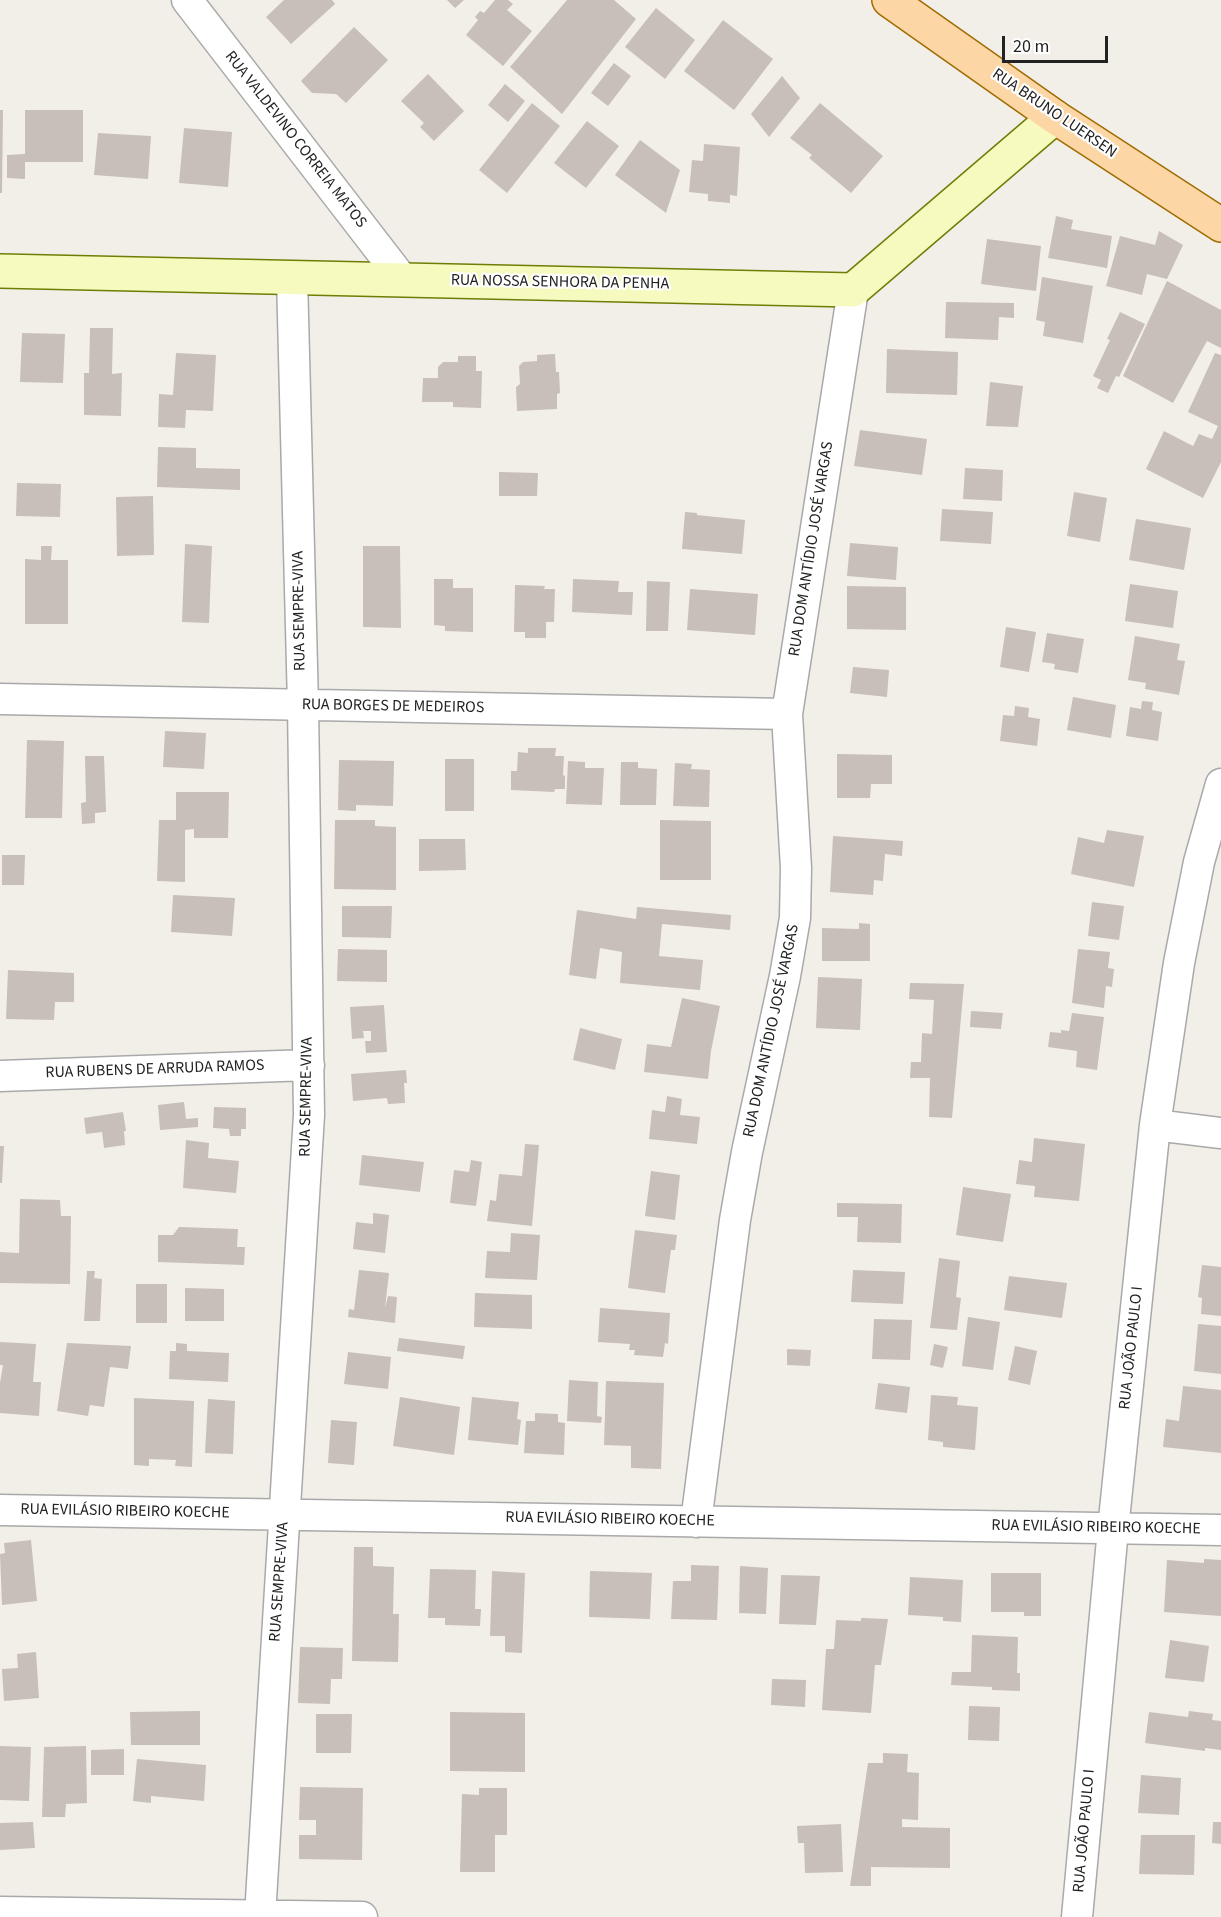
<!DOCTYPE html>
<html>
<head>
<meta charset="utf-8">
<style>
	body { margin:0 }
	#map { position:relative; width:1221px; height:1917px; overflow:hidden; background:#f2efe9; font-family:"Source Sans 3",sans-serif }
	canvas { display:block }
	.scale { position:absolute; left:1002px; top:36px; width:106px; height:27px; box-sizing:border-box; border:3px solid #222; border-top:0; padding-left:8px; font-size:18px; line-height:21px; white-space:nowrap; color:#222; -webkit-text-stroke:4px #fff; paint-order:stroke }
</style>
</head>
<body>
<div id="map">
<canvas width="1221" height="1917"></canvas>
<div class="scale">20 m</div>
</div>
<script>
const context = document.querySelector('canvas').getContext('2d');
context.lineJoin = 'round';
function fillPath(path, color) {
  context.fillStyle = color;
  context.fill(path, 'evenodd');
}
function shape(rows) {
  const path = new Path2D();
  for (const r of rows) {
    path.moveTo(r[0], r[1]);
    for (let i = 2; i < r.length; i += 2) path.lineTo(r[i], r[i + 1]);
  }
  return path;
}
function stroke(path, color, width, dash) {
  context.strokeStyle = color;
  context.lineWidth = width;
  context.lineCap = dash ? 'butt' : 'round';
  context.setLineDash(dash || []);
  context.stroke(path);
}
function drawText(font, color, halo, rows, align = 'center') {
  context.font = font + ' "Source Sans 3",sans-serif';
  context.lineWidth = 4.5;
  context.setLineDash([]);
  context.textBaseline = 'middle';
  context.strokeStyle = halo;
  context.fillStyle = color;
  for (const [text, x, y, turn = 0] of rows) {
    context.save();
    context.translate(x, y);
    context.rotate((+turn || 0) * Math.PI / 180);
    context.textAlign = isNaN(turn) ? turn : align;
    if (halo) context.strokeText(text, 0, 0);
    context.fillText(text, 0, 0);
    context.restore();
  }
}
const building = shape([
	[284,0,332,0,335,4,291,44,266,17],
	[447,0,464,0,455,8],
	[495,0,508,0,513,4,507,10,532,31,503,66,466,35,478,20,475,17,480,11,484,13],
	[567,0,614,0,636,19,562,114,510,67],
	[656,8,695,40,665,79,625,47],
	[723,20,773,59,734,110,684,71],
	[354,27,388,60,346,103,336,94,312,93,301,81],
	[614,63,631,76,608,106,591,93],
	[428,74,464,111,434,141,420,127,424,123,401,101],
	[782,76,800,98,769,137,751,114],
	[505,84,525,101,508,122,488,105],
	[532,103,560,126,507,193,479,170],
	[820,103,883,156,851,193,809,158,812,155,790,138],
	[0,110,3,110,2,193,0,193],
	[25,110,83,110,83,162,25,162,25,179,7,178,7,155,25,154],
	[587,121,619,146,586,188,554,163],
	[184,128,232,132,228,187,179,183],
	[98,133,151,136,148,179,94,175],
	[640,140,680,170,666,213,615,175],
	[704,144,740,147,737,196,730,195,730,203,708,201,708,194,689,192,692,160,703,161],
	[1056,216,1073,220,1071,229,1112,236,1107,268,1048,258],
	[1159,231,1183,245,1167,279,1147,274,1142,295,1106,286,1120,236,1155,245],
	[987,239,1041,246,1036,291,981,284],
	[1042,277,1093,286,1083,343,1043,336,1045,322,1036,320],
	[1167,281,1221,310,1221,348,1207,341,1173,403,1123,376],
	[946,302,1014,303,1014,318,999,317,998,340,945,338],
	[1120,312,1145,324,1119,377,1116,376,1108,393,1097,388,1101,380,1093,376,1110,340,1107,339],
	[90,328,113,328,112,374,122,373,121,416,84,415,84,373,89,373],
	[22,333,65,334,63,383,20,382],
	[887,349,958,352,957,395,886,393],
	[176,353,216,355,213,411,186,410,185,428,158,427,159,394,173,395],
	[1215,353,1221,355,1221,462,1203,498,1146,469,1164,431,1193,446,1199,434,1212,439,1218,426,1188,412],
	[555,354,556,372,559,372,560,393,557,394,557,409,517,411,516,387,520,384,519,366,523,362,537,361,537,355],
	[458,356,476,356,476,371,482,371,481,408,453,407,453,402,422,402,423,378,438,378,438,367,443,362,458,362],
	[990,382,1023,386,1018,427,986,426],
	[860,430,927,439,922,475,854,466],
	[158,447,196,448,196,468,240,469,240,490,157,487],
	[965,468,1003,470,1002,501,963,499],
	[499,472,538,473,537,496,499,496],
	[17,483,61,484,60,517,16,516],
	[1074,492,1107,498,1100,542,1067,536],
	[153,496,154,555,117,556,116,497],
	[942,509,993,512,991,544,940,541],
	[685,512,697,513,697,515,745,520,742,554,682,549],
	[1136,519,1191,528,1184,570,1129,560],
	[850,543,898,547,896,580,847,576],
	[185,544,212,546,209,623,182,622],
	[41,546,52,546,51,560,68,560,68,624,25,624,25,559,41,560],
	[363,546,400,546,401,628,363,627],
	[434,579,453,579,453,588,473,588,473,632,445,631,445,626,434,625],
	[573,579,619,581,618,592,633,592,632,615,572,612],
	[647,581,670,582,668,631,646,631],
	[1130,584,1178,591,1173,628,1125,621],
	[515,585,545,586,544,589,555,589,554,622,546,622,546,638,525,638,525,632,514,632],
	[847,586,906,587,906,630,847,629],
	[690,589,758,594,755,635,687,630],
	[1006,627,1036,632,1029,672,1000,667],
	[1047,633,1084,639,1078,673,1054,669,1055,664,1042,662],
	[1135,636,1180,644,1177,660,1185,661,1179,695,1145,689,1146,683,1128,680],
	[853,667,889,670,887,697,850,693],
	[1073,697,1116,705,1111,738,1067,730],
	[1142,701,1153,702,1152,710,1162,712,1158,741,1126,736,1130,707,1141,709],
	[1015,706,1029,708,1028,717,1040,719,1037,746,1000,741,1003,715,1014,716],
	[165,731,206,733,204,769,163,767],
	[27,740,64,741,62,818,25,818],
	[528,748,556,748,555,756,564,756,563,775,565,776,565,789,555,789,554,792,511,790,511,771,517,771,518,752,528,753],
	[837,754,892,755,892,784,871,784,870,798,837,798],
	[85,756,104,756,106,812,95,813,95,823,82,824,81,803,86,802],
	[445,759,474,759,474,811,445,811],
	[339,760,394,761,393,806,356,805,356,811,338,810],
	[568,761,585,762,585,768,604,768,602,805,566,804],
	[621,762,638,762,638,768,657,769,656,805,620,805],
	[675,763,692,764,691,769,710,770,709,807,673,806],
	[176,792,229,792,228,838,194,838,194,829,185,830,185,882,157,881,159,820,176,820],
	[335,820,375,820,375,826,396,827,396,890,334,889],
	[660,820,711,821,711,880,660,880],
	[1107,830,1144,836,1134,887,1071,874,1078,837,1104,843],
	[833,836,903,841,902,856,885,854,883,881,874,880,873,895,830,892],
	[419,839,465,839,466,870,419,871],
	[2,855,25,855,24,885,2,885],
	[173,895,235,898,232,936,171,932],
	[1092,902,1124,906,1119,940,1088,936],
	[342,906,392,906,391,938,342,937],
	[637,907,731,915,730,930,662,924,659,956,703,960,700,990,620,983,622,952,600,948,596,979,569,975,577,910,636,919],
	[859,923,870,924,870,961,822,961,822,928,859,929],
	[338,949,387,950,387,982,337,981],
	[1078,949,1110,952,1108,968,1114,969,1112,987,1106,986,1104,1008,1072,1003],
	[8,970,74,973,74,1002,55,1002,54,1020,6,1019],
	[818,977,862,979,860,1030,816,1028],
	[910,983,964,984,952,1118,929,1117,930,1078,910,1078,911,1062,921,1062,922,1033,932,1034,934,1000,909,999],
	[682,998,720,1006,711,1051,708,1079,644,1072,647,1044,671,1047],
	[384,1005,387,1052,366,1053,365,1041,371,1041,371,1031,363,1031,364,1038,352,1039,350,1007],
	[971,1011,1003,1013,1001,1029,970,1027],
	[1072,1013,1104,1017,1097,1070,1076,1067,1077,1051,1048,1047,1050,1032,1061,1033,1061,1030,1069,1031],
	[580,1028,622,1039,615,1070,573,1060],
	[406,1070,407,1083,404,1083,405,1103,388,1104,387,1098,353,1101,351,1074],
	[667,1096,682,1099,680,1115,700,1117,697,1144,649,1139,652,1110,665,1112],
	[184,1102,186,1119,198,1118,198,1127,160,1130,158,1105],
	[214,1107,246,1108,246,1129,241,1129,241,1136,230,1136,229,1129,213,1128],
	[123,1112,126,1131,124,1131,125,1145,104,1148,102,1132,86,1134,84,1118],
	[1034,1138,1085,1144,1079,1201,1034,1197,1035,1186,1016,1184,1019,1160,1032,1162],
	[186,1140,209,1143,208,1158,239,1161,236,1193,183,1188],
	[525,1144,539,1145,532,1226,487,1221,490,1200,496,1201,499,1174,522,1176],
	[0,1146,4,1146,2,1183,0,1183],
	[362,1155,424,1162,420,1192,359,1185],
	[471,1160,482,1162,476,1206,450,1203,454,1170,469,1172],
	[651,1171,680,1175,675,1220,645,1216],
	[963,1187,1011,1194,1003,1242,956,1235],
	[20,1199,60,1200,61,1216,71,1216,70,1284,0,1283,0,1252,19,1253],
	[837,1203,902,1204,901,1243,857,1242,858,1217,837,1217],
	[373,1213,389,1215,385,1253,353,1249,356,1222,373,1224],
	[179,1227,238,1229,237,1247,245,1247,244,1265,158,1262,158,1235,173,1235],
	[635,1230,677,1235,675,1250,671,1250,665,1293,628,1288],
	[511,1233,540,1235,537,1280,485,1278,487,1251,510,1252],
	[939,1258,960,1261,956,1297,961,1298,957,1330,930,1328],
	[1202,1265,1221,1267,1221,1316,1201,1314,1202,1298,1198,1297],
	[359,1270,389,1273,385,1308,388,1296,397,1297,395,1323,348,1317,349,1309,354,1310],
	[853,1270,905,1272,903,1304,851,1302],
	[87,1271,95,1271,94,1278,102,1279,100,1321,84,1321],
	[1009,1276,1067,1283,1062,1318,1004,1310],
	[136,1284,167,1284,167,1323,136,1323],
	[185,1288,224,1289,224,1321,185,1321],
	[475,1293,532,1295,532,1329,474,1327],
	[600,1308,670,1313,668,1344,665,1343,663,1357,634,1355,635,1350,629,1350,630,1344,598,1342],
	[968,1317,1000,1322,993,1370,962,1366],
	[874,1319,912,1320,910,1360,872,1359],
	[1198,1324,1221,1326,1221,1374,1194,1371],
	[399,1338,465,1346,463,1359,397,1351],
	[0,1342,36,1344,33,1382,41,1382,39,1416,0,1413,0,1383,3,1365,0,1365],
	[67,1343,131,1346,128,1369,110,1367,104,1407,90,1405,88,1416,57,1411],
	[176,1343,187,1344,187,1351,229,1353,228,1382,169,1379,170,1351,176,1351],
	[934,1344,948,1347,943,1368,930,1365],
	[1015,1346,1037,1351,1030,1385,1008,1380],
	[787,1349,811,1350,810,1366,787,1365],
	[348,1352,391,1357,388,1389,344,1384],
	[569,1380,598,1382,597,1416,602,1417,601,1423,567,1421],
	[606,1381,664,1383,661,1469,631,1468,631,1446,604,1445],
	[878,1383,910,1387,907,1413,875,1409],
	[1183,1386,1221,1390,1221,1453,1163,1447,1166,1419,1179,1421],
	[931,1395,958,1397,957,1405,978,1407,975,1450,943,1447,943,1442,928,1440],
	[400,1397,460,1407,454,1455,393,1446],
	[472,1397,519,1402,517,1419,521,1420,518,1445,468,1440],
	[134,1398,194,1401,192,1467,175,1466,176,1460,149,1459,149,1466,134,1465],
	[208,1399,235,1401,233,1454,205,1453],
	[535,1413,558,1414,558,1422,565,1423,564,1455,524,1453,526,1421,535,1421],
	[331,1420,357,1422,354,1465,328,1463],
	[31,1540,37,1601,2,1605,0,1554,5,1553,4,1543],
	[354,1547,373,1547,373,1566,394,1567,393,1614,399,1614,398,1662,352,1661],
	[1204,1559,1221,1560,1221,1616,1164,1612,1167,1560,1204,1563],
	[691,1565,719,1566,717,1620,671,1619,673,1581,691,1581],
	[740,1566,768,1568,766,1614,739,1613],
	[430,1569,476,1570,475,1609,481,1609,480,1626,445,1625,445,1618,428,1618],
	[492,1571,525,1573,522,1653,505,1652,505,1636,490,1636],
	[590,1571,652,1573,650,1619,589,1617],
	[991,1573,1041,1573,1041,1616,1024,1616,1024,1612,991,1612],
	[781,1575,820,1576,816,1625,779,1624],
	[910,1577,963,1580,961,1622,943,1621,943,1617,908,1615],
	[861,1618,888,1619,881,1665,875,1665,871,1713,822,1710,826,1649,834,1649,836,1620,861,1621],
	[972,1635,1018,1637,1017,1673,1020,1673,1020,1691,992,1690,992,1687,951,1685,952,1672,971,1672],
	[1170,1640,1209,1646,1204,1682,1165,1678],
	[300,1647,343,1648,342,1679,331,1679,330,1704,298,1703],
	[36,1652,39,1698,4,1701,2,1669,18,1668,17,1654],
	[772,1679,806,1680,805,1707,771,1705],
	[969,1706,1000,1707,999,1741,968,1740],
	[200,1711,200,1745,131,1745,130,1712],
	[1189,1711,1213,1714,1212,1720,1221,1721,1221,1750,1205,1748,1205,1751,1145,1743,1149,1712,1188,1717],
	[450,1712,525,1713,525,1772,450,1771],
	[316,1714,352,1714,351,1753,316,1753],
	[0,1746,31,1747,29,1801,0,1800],
	[86,1746,87,1803,66,1804,65,1817,42,1817,44,1747],
	[124,1749,124,1775,91,1775,91,1750],
	[883,1753,908,1754,907,1772,919,1773,918,1820,902,1819,902,1827,950,1828,950,1868,871,1867,871,1886,850,1886,868,1763,883,1763],
	[137,1759,206,1765,204,1801,151,1796,151,1803,133,1801],
	[1141,1775,1181,1778,1179,1815,1138,1813],
	[300,1787,363,1788,362,1860,299,1859,299,1835,316,1835,316,1820,299,1820],
	[479,1788,507,1788,507,1835,495,1835,495,1872,460,1872,462,1794,479,1795],
	[33,1822,35,1848,0,1850,0,1823],
	[1213,1822,1221,1822,1221,1844,1212,1843],
	[841,1824,843,1872,805,1873,804,1843,798,1843,797,1826],
	[1141,1835,1195,1835,1194,1875,1139,1874]
]);
const street = shape([
	[187,0,403,280],
	[0,699,787,714],
	[0,1076,309,1065],
	[1155,1125,1221,1133],
	[0,1510,1221,1530],
	[696,1522,735,1220,747,1152,785,976,795,918,796,868,787,714,853,290],
	[0,1912,362,1917],
	[260,1916,309,1115,303,705,292,277],
	[1077,1917,1113,1529,1155,1125,1179,963,1199,862,1221,784]
]);
const secondary = shape([
	[0,271,853,290,1055,117]
]);
const primary = shape([
	[889,0,1055,117,1221,225]
]);
const streetNames = [
	["RUA BRUNO LUERSEN",1054,114,34],
	["RUA VALDEVINO CORREIA MATOS",295,140,52],
	["RUA NOSSA SENHORA DA PENHA",560,283,1],
	["RUA DOM ANTÍDIO JOSÉ VARGAS",812,549,-81],
	["RUA SEMPRE-VIVA",300,611,-91],
	["RUA BORGES DE MEDEIROS",393,707,1],
	["RUA DOM ANTÍDIO JOSÉ VARGAS",772,1031,-78],
	["RUA RUBENS DE ARRUDA RAMOS",155,1070,-2],
	["RUA SEMPRE-VIVA",307,1097,-89],
	["RUA JOÃO PAULO I",1132,1348,-84],
	["RUA EVILÁSIO RIBEIRO KOECHE",125,1512,1],
	["RUA EVILÁSIO RIBEIRO KOECHE",610,1520,1],
	["RUA EVILÁSIO RIBEIRO KOECHE",1096,1528,1],
	["RUA SEMPRE-VIVA",280,1582,-86],
	["RUA JOÃO PAULO I",1085,1831,-85]
];
fillPath(building, '#c7bfb8');
stroke(street, '#a9a9a9', 33);
stroke(secondary, '#707d05', 36);
stroke(primary, '#a06b00', 36);
stroke(street, '#fff', 30);
stroke(secondary, '#f7fabf', 33);
stroke(primary, '#fcd6a4', 33);
drawText('16px', '#222', '#fff', streetNames);
</script>
</body>
</html>
